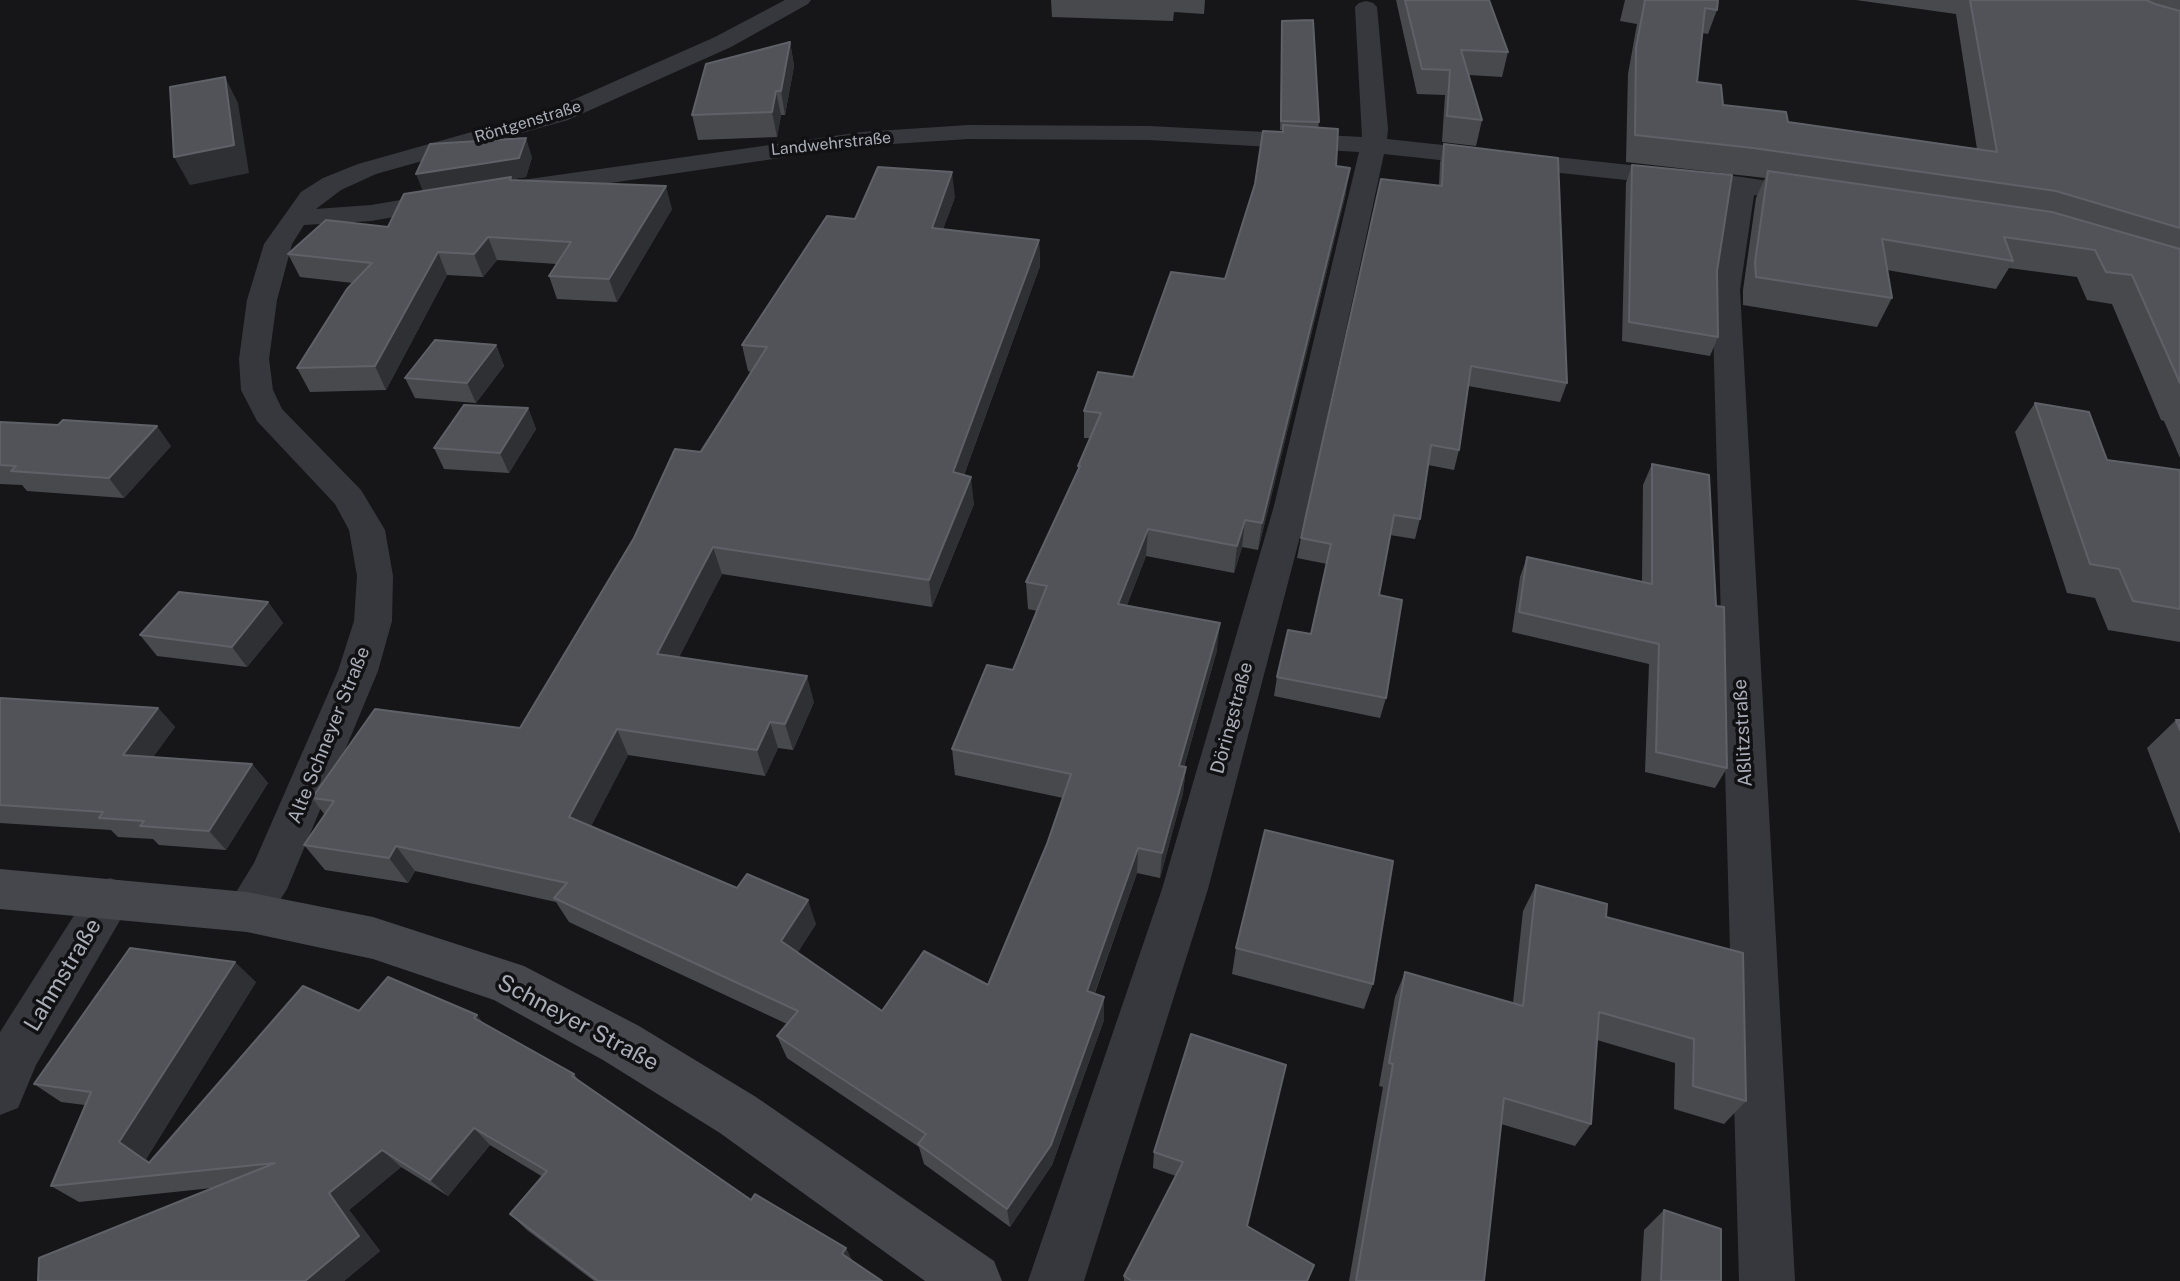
<!DOCTYPE html>
<html>
<head>
<meta charset="utf-8">
<style>
	body { margin:0 }
	canvas { display:block; background:#161618 }
</style>
</head>
<body>
<canvas width="2180" height="1281"></canvas>
<script>
const context = document.querySelector('canvas').getContext('2d');
context.lineJoin = 'round';
function shape(rows) {
  const path = new Path2D();
  for (const r of rows) {
    path.moveTo(r[0], r[1]);
    for (let i = 2; i < r.length; i += 2) path.lineTo(r[i], r[i + 1]);
  }
  return path;
}
function fillPath(path, color) {
  context.fillStyle = color;
  context.fill(path, 'evenodd');
}
function stroke(path, color, width, dash) {
  context.strokeStyle = color;
  context.lineWidth = width;
  context.lineCap = dash ? 'butt' : 'round';
  context.setLineDash(dash || []);
  context.stroke(path);
}
function drawText(font, color, halo, rows, align = 'center') {
  context.font = font + ' "Public Sans",sans-serif';
  context.lineWidth = 7;
  context.setLineDash([]);
  context.textBaseline = 'middle';
  context.strokeStyle = halo;
  context.fillStyle = color;
  for (const [text, x, y, turn = 0] of rows) {
    context.save();
    context.translate(x, y);
    context.rotate((+turn || 0) * Math.PI / 180);
    context.textAlign = isNaN(turn) ? turn : align;
    if (halo) context.strokeText(text, 0, 0);
    context.fillText(text, 0, 0);
    context.restore();
  }
}
const street = shape([
	[785,0,811,0,808,4,731,47,568,120,376,174,341,190,316,209,371,205,448,192,457,194,461,200,457,206,371,221,304,225,292,244,277,300,269,359,273,390,282,409,361,490,385,530,393,576,392,621,378,671,287,889,263,926,247,932,231,926,224,912,254,863,338,671,354,621,357,576,349,530,335,504,257,421,241,390,239,359,247,300,264,244,301,192,323,178,358,164,550,110,715,37,785,0],
	[1366,1,1373,3,1377,7,1388,129,1387,139,1742,177,1812,188,1821,190,1825,196,1821,202,1812,204,1754,195,1740,290,1795,1281,1739,1281,1712,290,1728,191,1384,154,1308,506,1208,889,1084,1281,1028,1281,1162,889,1274,506,1359,152,1149,140,968,139,862,146,508,198,499,196,495,190,499,184,508,182,862,132,968,125,1149,126,1362,137,1355,7,1359,3,1366,1],
	[110,878,126,884,133,898,36,1065,18,1108,0,1115,0,1032,94,884,110,878]
]);
const secondary = shape([
	[0,869,247,892,373,917,524,966,639,1026,756,1097,994,1261,1002,1281,925,1281,720,1133,603,1060,494,1000,373,959,247,932,0,909,0,869]
]);
const wall = shape([
	[1051,0,1205,0,1204,14,1174,12,1173,21,1052,17],
	[1396,0,1489,0,1508,52,1502,77,1469,75,1482,120,1476,146,1442,142,1445,95,1417,94],
	[1625,0,1718,0,1717,10,1708,34,1702,33,1697,82,1723,105,1788,122,1977,149,1956,14,1856,0,2180,0,2180,458,2164,421,2161,420,2112,304,2087,300,2077,277,2009,268,1996,289,1887,270,1892,298,1877,327,1743,305,1743,290,1756,198,1765,178,1626,162,1628,74,1637,24,1620,21],
	[1282,21,1319,122,1318,128,1336,166,1346,193,1258,550,1242,547,1234,573,1146,556,1127,605,1217,650,1184,767,1186,767,1183,793,1160,878,1137,873,1095,993,1104,997,1104,1020,1052,1165,1010,1227,924,1164,919,1147,787,1058,777,1036,787,1024,569,922,556,902,415,871,408,883,325,870,304,845,325,815,312,798,520,728,751,372,748,371,742,345,855,219,955,197,943,229,1039,240,1040,266,964,475,974,504,932,607,722,574,679,657,814,702,793,750,778,748,765,776,628,755,591,826,816,924,797,953,882,1011,988,985,1047,844,1063,798,955,775,952,749,1013,670,1037,611,1028,609,1026,582,1078,471,1078,466,1090,438,1084,438,1084,411,1133,377,1225,279,1282,132,1282,130,1280,130],
	[790,42,794,66,785,115,781,115,777,137,698,140,692,115],
	[1444,144,1567,383,1560,402,1468,386,1459,450,1454,470,1428,465,1420,519,1415,539,1390,535,1379,595,1386,698,1380,718,1274,696,1277,677,1311,634,1327,564,1297,558,1301,538,1439,186,1440,163],
	[532,157,526,177,512,179,512,180,672,209,617,302,557,299,549,276,557,264,497,260,483,277,447,275,386,390,310,392,297,368,353,283,300,277,288,254,388,227,423,191],
	[1632,165,1717,271,1718,337,1710,356,1622,341,1626,183],
	[496,345,504,366,476,403,415,398,405,378],
	[2035,403,2107,460,2180,470,2180,642,2108,630,2095,598,2067,593,2015,432],
	[528,408,536,429,509,473,444,469,434,448],
	[0,422,171,446,124,498,27,491,22,485,0,484],
	[1652,464,1716,606,1727,768,1715,788,1645,772,1649,664,1512,632,1520,577,1527,557,1642,582,1643,485],
	[268,602,283,623,247,667,157,656,140,635],
	[0,698,158,708,175,727,153,757,252,764,268,783,226,850,159,845,153,839,118,837,111,830,0,823],
	[2176,720,2180,720,2180,834,2147,748],
	[1536,885,1606,917,1746,1101,1724,1124,1674,1109,1675,1063,1597,1040,1591,1124,1575,1146,1501,1124,1484,1281,1349,1281,1383,1087,1379,1086,1395,997,1405,972,1513,1003,1523,911],
	[1236,948,1373,984,1364,1009,1232,974],
	[256,982,146,1159,150,1162,359,1011,484,1024,574,1074,579,1081,751,1200,846,1248,852,1261,882,1281,594,1281,527,1230,510,1214,543,1177,490,1145,448,1196,401,1167,349,1210,380,1251,344,1281,38,1281,212,1188,79,1202,51,1186,85,1105,61,1102,34,1084],
	[1191,1034,1247,1226,1307,1281,1124,1281,1124,1276,1176,1176,1153,1168,1154,1152],
	[1664,1210,1721,1281,1641,1281,1644,1230]
]);
const shadedWall = shape([
	[790,42,794,66,785,115,781,91],
	[225,77,238,103,249,173,190,185,174,157],
	[776,91,781,115,777,137,772,112],
	[526,138,532,157,526,177,512,179,519,200,424,194,416,174],
	[1350,168,1346,193,1258,550,1262,523],
	[952,172,955,197,934,254,932,228],
	[666,186,672,209,617,302,609,279],
	[488,237,497,260,483,277,474,254],
	[1039,240,1040,266,955,499,953,472],
	[438,252,447,275,386,390,375,366],
	[496,345,504,366,476,403,467,383],
	[528,408,536,429,509,473,500,453],
	[157,426,171,446,124,498,109,478],
	[971,477,974,504,932,607,929,580],
	[1245,520,1242,547,1234,573,1237,546],
	[1148,529,1146,556,1117,631,1118,604],
	[713,547,722,574,667,681,657,654],
	[268,602,283,623,247,667,232,647],
	[1220,623,1217,650,1177,791,1179,766],
	[807,676,814,702,793,750,785,724],
	[158,708,175,727,141,774,123,755],
	[770,722,778,748,765,776,757,750],
	[617,729,628,755,583,842,569,817],
	[252,764,268,783,226,850,209,831],
	[1186,767,1183,793,1160,878,1162,853],
	[396,846,415,871,408,883,389,858],
	[1138,848,1137,873,1087,1014,1087,991],
	[808,900,816,924,790,965,781,941],
	[235,962,256,982,146,1159,166,1174,149,1163,119,1142],
	[1104,997,1104,1020,1052,1165,1010,1227,1007,1209],
	[477,1015,492,1034,474,1018],
	[474,1128,490,1145,448,1196,430,1180],
	[382,1150,401,1167,349,1210,380,1251,344,1281,305,1281,329,1193],
	[846,1248,853,1263,842,1254]
]);
const building = shape([
	[1405,0,1489,0,1508,52,1461,50,1482,120,1447,116,1450,70,1422,69,1405,0],
	[1645,0,1718,0,1717,10,1705,8,1697,82,1721,85,1723,105,1786,112,1788,122,1997,152,1970,0,2146,0,2155,4,2180,11,2180,228,2056,191,1753,148,1635,135,1636,48,1645,0],
	[1313,20,1319,122,1281,121,1282,21,1313,20],
	[790,42,781,91,776,91,772,112,692,115,706,64,790,42],
	[225,77,234,145,174,157,170,87,225,77],
	[1283,125,1338,129,1336,166,1350,168,1262,523,1245,520,1237,546,1148,529,1118,604,1220,623,1179,766,1186,767,1162,853,1138,848,1087,991,1104,997,1051,1145,1007,1209,918,1144,926,1134,777,1036,798,1011,554,898,567,883,396,846,389,858,304,845,334,801,312,798,375,709,520,728,634,538,675,449,701,452,767,347,742,345,827,216,855,219,878,167,952,172,932,228,1039,240,953,472,971,477,929,580,713,547,657,654,807,676,785,724,770,722,757,750,617,729,569,817,737,888,747,874,808,900,781,941,882,1011,924,951,988,985,1047,844,1071,774,952,749,987,665,1013,670,1047,586,1026,582,1080,466,1078,466,1101,413,1084,411,1098,372,1133,377,1171,272,1225,279,1255,184,1263,131,1283,132,1283,125],
	[526,138,519,158,416,174,430,144,526,138],
	[1444,144,1558,158,1567,383,1471,366,1459,450,1431,445,1420,519,1394,515,1379,595,1402,600,1386,698,1277,677,1288,630,1311,634,1331,544,1301,538,1381,179,1442,186,1444,144],
	[1632,165,1732,175,1717,271,1718,337,1629,322,1632,165],
	[1768,171,2052,212,2180,249,2180,383,2132,275,2106,272,2095,250,2004,237,2013,261,1882,239,1892,298,1756,277,1755,262,1768,171],
	[511,177,510,180,666,186,609,279,549,276,571,242,488,237,474,254,438,252,375,366,297,368,347,289,372,263,288,254,326,220,388,227,404,194,511,177],
	[435,340,496,345,467,383,405,378,435,340],
	[2035,403,2089,412,2107,460,2180,470,2180,609,2133,601,2119,569,2090,564,2035,403],
	[464,405,528,408,500,453,434,448,464,405],
	[63,420,157,426,109,478,11,471,16,466,0,465,0,422,58,425,63,420],
	[1652,464,1709,475,1716,606,1724,607,1727,768,1656,752,1659,644,1519,612,1527,557,1652,584,1652,464],
	[179,592,268,602,232,647,140,635,179,592],
	[0,698,158,708,123,755,252,764,209,831,140,826,144,821,99,818,103,812,0,805,0,698],
	[2176,720,2180,720,2180,730,2176,720],
	[1265,830,1393,861,1373,984,1236,948,1265,830],
	[1536,885,1607,904,1606,917,1743,953,1746,1101,1693,1086,1694,1039,1599,1012,1591,1124,1504,1098,1484,1281,1356,1281,1393,1064,1389,1063,1405,972,1523,1006,1536,885],
	[130,948,235,962,119,1142,149,1163,303,986,359,1011,388,977,477,1015,474,1018,574,1074,572,1076,751,1200,755,1194,846,1248,842,1254,882,1281,598,1281,510,1214,547,1171,474,1128,430,1180,382,1150,329,1193,359,1236,305,1281,38,1281,39,1258,275,1163,51,1186,91,1092,34,1084,130,948],
	[1191,1034,1286,1065,1247,1226,1314,1265,1307,1281,1132,1281,1124,1276,1183,1162,1154,1152,1191,1034],
	[1664,1210,1721,1229,1721,1281,1661,1281,1664,1210]
]);
const farStreetnames = [
	["Röntgenstraße",528,122,-17],
	["Landwehrstraße",831,144,-6]
];
const streetNames = [
	["Döringstraße",1232,718,-75],
	["Aßlitzstraße",1743,733,-93],
	["Alte Schneyer Straße",329,735,-68]
];
const nearStreetnames = [
	["Lahmstraße",63,975,-59],
	["Schneyer Straße",578,1023,28]
];
fillPath(street, '#37383d');
fillPath(secondary, '#45474d');
fillPath(wall, '#47494d');
fillPath(shadedWall, '#2f3033');
fillPath(building, '#525359');
stroke(building, '#5f6168', 2);
drawText('16px', '#a8adb8', '#111113', farStreetnames);
drawText('19px', '#a8adb8', '#111113', streetNames);
drawText('23px', '#a8adb8', '#111113', nearStreetnames);
</script>
</body>
</html>
